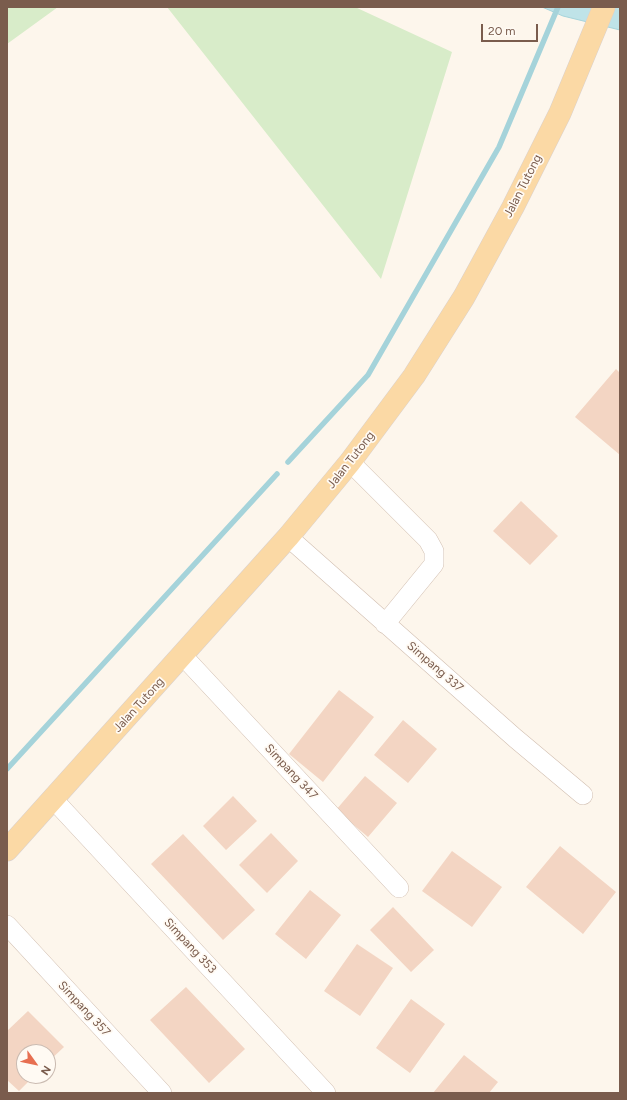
<!DOCTYPE html>
<html>
<head>
<meta charset="utf-8">
<style>
	body { margin:0 }
	#map { position:relative; width:627px; height:1100px; overflow:hidden; background:#fdf6ec; font-family:Figtree,sans-serif }
	canvas { display:block }
	.frame { position:absolute; inset:0; border:8px solid #7a5c4d; pointer-events:none }
	.north { position:absolute; left:16px; top:1044px; width:40px; height:40px; box-sizing:border-box; background:#fffaf3; border:1px solid #cabbb1; border-radius:50%; rotate:123deg; font-size:11px; font-weight:700; line-height:16px; text-align:center; color:#7a5c4d }
	.north::after { content:''; display:block; margin:auto; width:14px; height:18px; background:#e76f51; clip-path:polygon(50% 0,100% 100%,50% 72%,0 100%) }
	.scale { position:absolute; left:481px; top:24px; width:57px; height:18px; box-sizing:border-box; border:2px solid #7a5c4d; border-top:0; padding-left:5px; font-size:12px; line-height:14px; white-space:nowrap; color:#7a5c4d; -webkit-text-stroke:3px #fffaf3; paint-order:stroke }
</style>
</head>
<body>
<div id="map">
<canvas width="627" height="1100"></canvas>
<div class="frame"></div>
<div class="north">N</div>
<div class="scale">20 m</div>
</div>
<script>
const context = document.querySelector('canvas').getContext('2d');
context.lineJoin = 'round';
function fillPath(path, color) {
  context.fillStyle = color;
  context.fill(path, 'evenodd');
}
function shape(rows) {
  const path = new Path2D();
  for (const r of rows) {
    path.moveTo(r[0], r[1]);
    for (let i = 2; i < r.length; i += 2) path.lineTo(r[i], r[i + 1]);
  }
  return path;
}
function stroke(path, color, width, dash) {
  context.strokeStyle = color;
  context.lineWidth = width;
  context.lineCap = dash ? 'butt' : 'round';
  context.setLineDash(dash || []);
  context.stroke(path);
}
function drawText(font, color, halo, rows, align = 'center') {
  context.font = font + ' Figtree,sans-serif';
  context.lineWidth = 3.5;
  context.setLineDash([]);
  context.textBaseline = 'middle';
  context.strokeStyle = halo;
  context.fillStyle = color;
  for (const [text, x, y, turn = 0] of rows) {
    context.save();
    context.translate(x, y);
    context.rotate((+turn || 0) * Math.PI / 180);
    context.textAlign = isNaN(turn) ? turn : align;
    if (halo) context.strokeText(text, 0, 0);
    context.fillText(text, 0, 0);
    context.restore();
  }
}
const green = shape([
	[7,7,58,7,7,44],
	[167,7,355,7,452,52,381,279]
]);
const water = shape([
	[542,7,620,7,620,30,563,16,542,7]
]);
const stream = shape([
	[288,462,368,375,499,147,558,7],
	[7,769,277,474]
]);
const building = shape([
	[616,369,620,373,620,455,575,417],
	[521,501,558,536,530,565,493,531],
	[339,690,374,717,323,782,289,754],
	[403,720,437,749,408,783,374,755],
	[365,776,397,803,368,837,336,810],
	[233,796,257,821,226,850,203,826],
	[271,833,298,861,267,893,239,865],
	[183,834,255,910,223,940,151,864],
	[560,846,616,892,583,934,526,887],
	[452,851,502,887,472,927,422,891],
	[310,890,341,915,306,959,275,934],
	[393,907,434,950,411,972,370,930],
	[357,944,393,968,360,1016,324,991],
	[186,987,245,1049,209,1083,150,1020],
	[411,999,445,1024,410,1073,376,1048],
	[28,1011,64,1047,48,1062,48,1052,24,1052,24,1076,34,1076,19,1091,7,1080,7,1031],
	[464,1055,498,1082,489,1093,433,1093]
]);
const minor = shape([
	[350,462,428,540,434,551,434,564,385,624],
	[288,537,515,738,583,795],
	[183,656,399,888],
	[53,799,326,1093],
	[7,925,162,1093]
]);
const major = shape([
	[7,850,288,537,350,462,414,376,464,297,513,207,560,113,604,7]
]);
const streetNames = [
	["Jalan Tutong",523,186,-63],
	["Jalan Tutong",351,460,-52],
	["Simpang 337",435,667,41],
	["Jalan Tutong",139,705,-48],
	["Simpang 347",291,772,47],
	["Simpang 353",190,946,47],
	["Simpang 357",84,1009,47]
];
fillPath(green, '#d8ecc9');
fillPath(water, '#bfe3e8');
stroke(water, '#a5d3da', 1);
stroke(stream, '#a5d3da', 5.5);
fillPath(building, '#f3d5c3');
stroke(minor, '#d1beb0', 20);
stroke(major, '#dad1cd', 23);
stroke(minor, '#fff', 19);
stroke(major, '#fbd9a5', 22);
drawText('12px', '#7a5c4d', '#fffaf3', streetNames);
</script>
</body>
</html>
